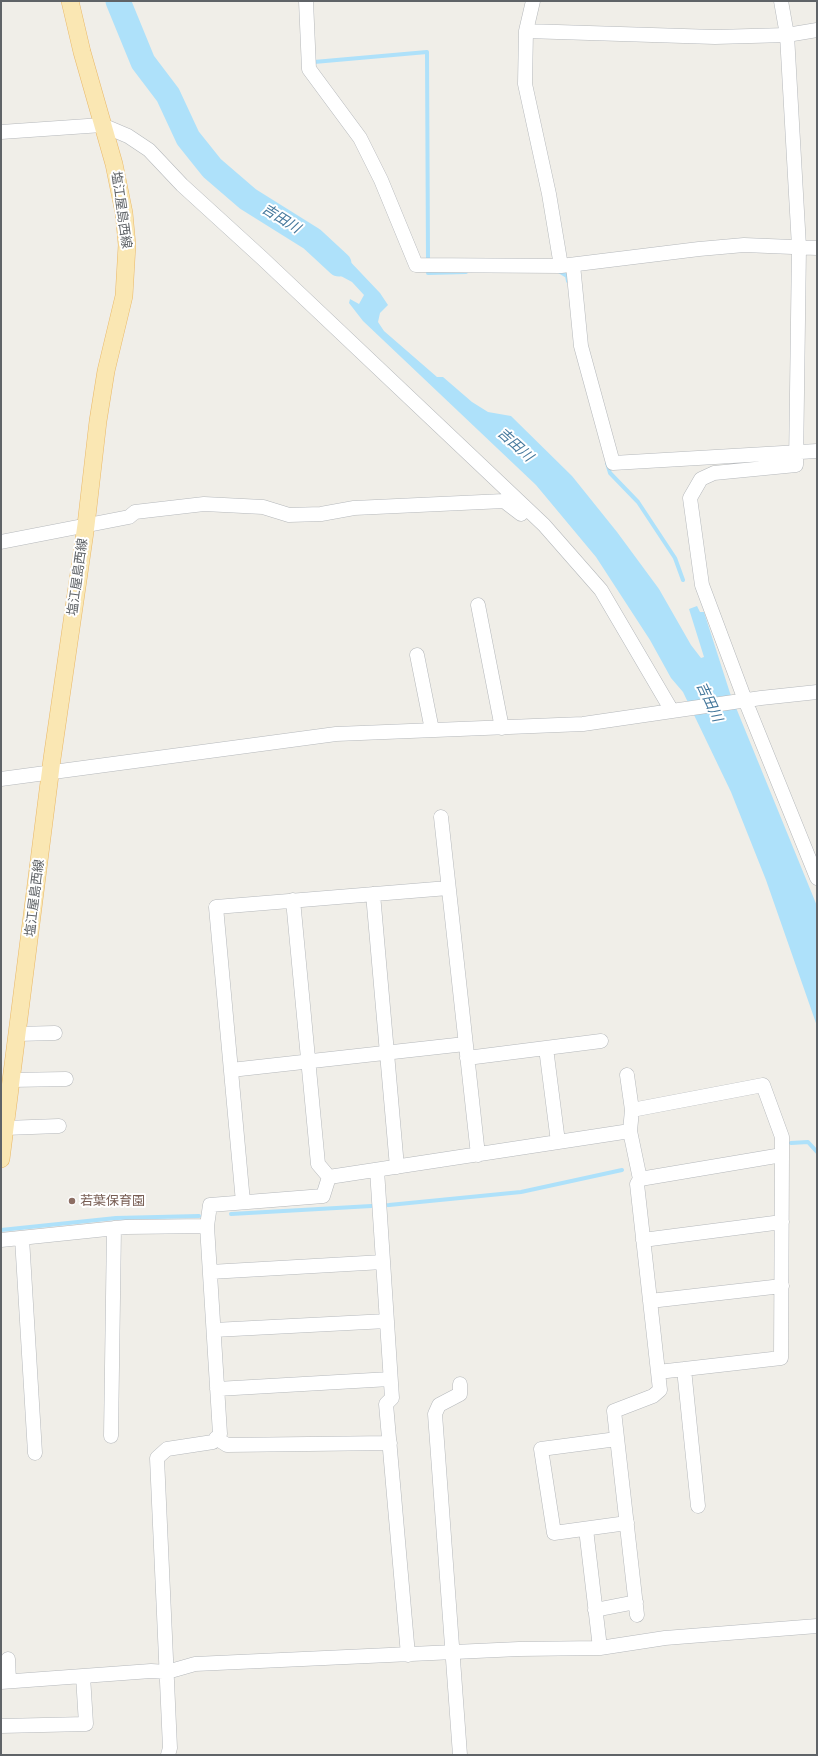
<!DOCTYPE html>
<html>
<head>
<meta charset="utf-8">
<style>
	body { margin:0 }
	#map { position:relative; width:818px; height:1756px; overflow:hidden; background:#f0eee8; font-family:"PT Sans",sans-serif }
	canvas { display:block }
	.frame { position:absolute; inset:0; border:2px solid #5f6367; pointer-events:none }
</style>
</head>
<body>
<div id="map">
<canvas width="818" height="1756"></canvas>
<div class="frame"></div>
</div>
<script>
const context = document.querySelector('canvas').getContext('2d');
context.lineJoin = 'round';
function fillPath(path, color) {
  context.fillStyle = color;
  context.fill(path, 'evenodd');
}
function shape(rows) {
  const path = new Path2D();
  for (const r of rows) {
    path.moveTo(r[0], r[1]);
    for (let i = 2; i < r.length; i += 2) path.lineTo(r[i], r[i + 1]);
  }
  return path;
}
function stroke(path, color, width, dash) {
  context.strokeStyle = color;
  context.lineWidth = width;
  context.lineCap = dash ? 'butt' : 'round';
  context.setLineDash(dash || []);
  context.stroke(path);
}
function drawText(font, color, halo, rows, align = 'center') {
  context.font = font + ' "PT Sans","Noto Sans JP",sans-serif';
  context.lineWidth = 4;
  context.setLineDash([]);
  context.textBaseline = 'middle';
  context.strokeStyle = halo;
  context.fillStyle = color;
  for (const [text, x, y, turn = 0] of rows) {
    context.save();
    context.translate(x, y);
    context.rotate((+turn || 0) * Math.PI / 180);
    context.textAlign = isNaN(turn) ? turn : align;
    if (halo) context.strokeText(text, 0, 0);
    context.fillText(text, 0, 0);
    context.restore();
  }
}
const water = shape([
	[315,241,326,244,343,254,380,293,388,305,380,313,378,322,384,331,437,377,443,377,472,402,488,412,511,416,572,476,617,532,659,589,691,645,701,658,704,657,689,609,697,606,700,612,704,612,730,693,817,906,817,1026,766,880,731,792,683,692,671,678,650,640,596,557,536,485,363,321,349,303,350,299,359,304,364,295,352,282,339,275,326,261]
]);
const stream = shape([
	[313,59,314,62,427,52,428,260],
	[559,271,567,276,568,281],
	[428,273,466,272],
	[607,463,610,473,638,502,675,558,683,580],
	[791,1143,808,1142,817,1152],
	[231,1214,389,1205,521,1192,622,1170],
	[1,1230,116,1218,199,1216]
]);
const river = shape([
	[118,1,143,62,168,95,188,138,212,168,248,199,312,239,339,264]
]);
const minor = shape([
	[306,1,309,69,360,138,381,180,416,265,561,266],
	[533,1,526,31,525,84,549,194,561,266,699,249,744,245,817,248],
	[817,30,787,35,799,247,796,465,714,473,701,479,690,498,702,585,745,700,817,878],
	[526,31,715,37,787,35,781,1],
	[1,132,102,125,128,136,149,150,182,185,262,258,544,525,601,590,672,711],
	[573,265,581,346,613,463,817,451],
	[1,542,129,517,135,512,204,504,263,507,289,515,321,514,354,508,504,501,521,514],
	[478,605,502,728],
	[417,655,432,730],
	[1,779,336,734,583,724,761,698,817,692],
	[441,817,478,1155],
	[373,894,397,1167],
	[293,900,318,1164,329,1177],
	[17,1034,55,1033],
	[546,1048,558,1142],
	[467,1058,601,1041],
	[231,1070,465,1044],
	[627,1075,632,1110,630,1131],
	[11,1080,66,1079],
	[632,1110,763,1085,782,1137,782,1155],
	[5,1128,59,1126],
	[377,1170,392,1398,386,1404,408,1655],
	[243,1202,216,907,448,888],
	[207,1226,210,1205,323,1196,329,1177,630,1131,640,1179,782,1155,781,1358,658,1372],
	[22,1238,35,1453],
	[1,1240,126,1227,207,1226,220,1434,213,1442,167,1449,157,1458,170,1748,168,1755],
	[643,1240,782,1222],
	[210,1272,383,1262],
	[650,1301,782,1286],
	[214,1330,387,1321],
	[684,1369,698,1506],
	[460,1384,460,1394,439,1405,435,1414,460,1755],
	[217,1389,390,1379],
	[111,1436,114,1228],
	[216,1438,227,1445,390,1443],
	[617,1439,541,1449,554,1533,627,1523],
	[586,1529,600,1648],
	[595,1610,636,1602],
	[637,1615,614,1411,653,1396,660,1390,637,1184,640,1179],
	[8,1659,9,1681],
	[1,1682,151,1671,167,1672,195,1664,519,1649,600,1648,665,1638,817,1626],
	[1,1726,86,1724,83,1676]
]);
const major = shape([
	[1,1159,52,759,86,525,98,421,106,371,124,296,127,245,124,213,114,164,82,52,70,1]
]);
const markers = [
	[72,1201,4,"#8d6e63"]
];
const streetNames = [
	["塩江屋島西線",121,210,82],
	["塩江屋島西線",78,577,-82],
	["塩江屋島西線",35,898,-83]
];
const educationNames = [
	["若葉保育園",80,1201]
];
const waterNames = [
	["吉田川",281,219,32],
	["吉田川",515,445,42],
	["吉田川",709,702,65]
];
fillPath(water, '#aee1fa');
stroke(stream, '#aee1fa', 4);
stroke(river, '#aee1fa', 25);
stroke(minor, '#b5b8bb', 15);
stroke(major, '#e9b868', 18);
stroke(minor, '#fff', 14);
stroke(major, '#fae7b3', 17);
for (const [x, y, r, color] of markers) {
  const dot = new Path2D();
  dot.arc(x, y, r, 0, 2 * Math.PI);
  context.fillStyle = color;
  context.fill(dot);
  stroke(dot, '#fff', 1.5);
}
drawText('13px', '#5f6367', '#fff', streetNames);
drawText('13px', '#785e54', '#fff', educationNames, 'left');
drawText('italic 14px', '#44779b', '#fff', waterNames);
</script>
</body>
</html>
